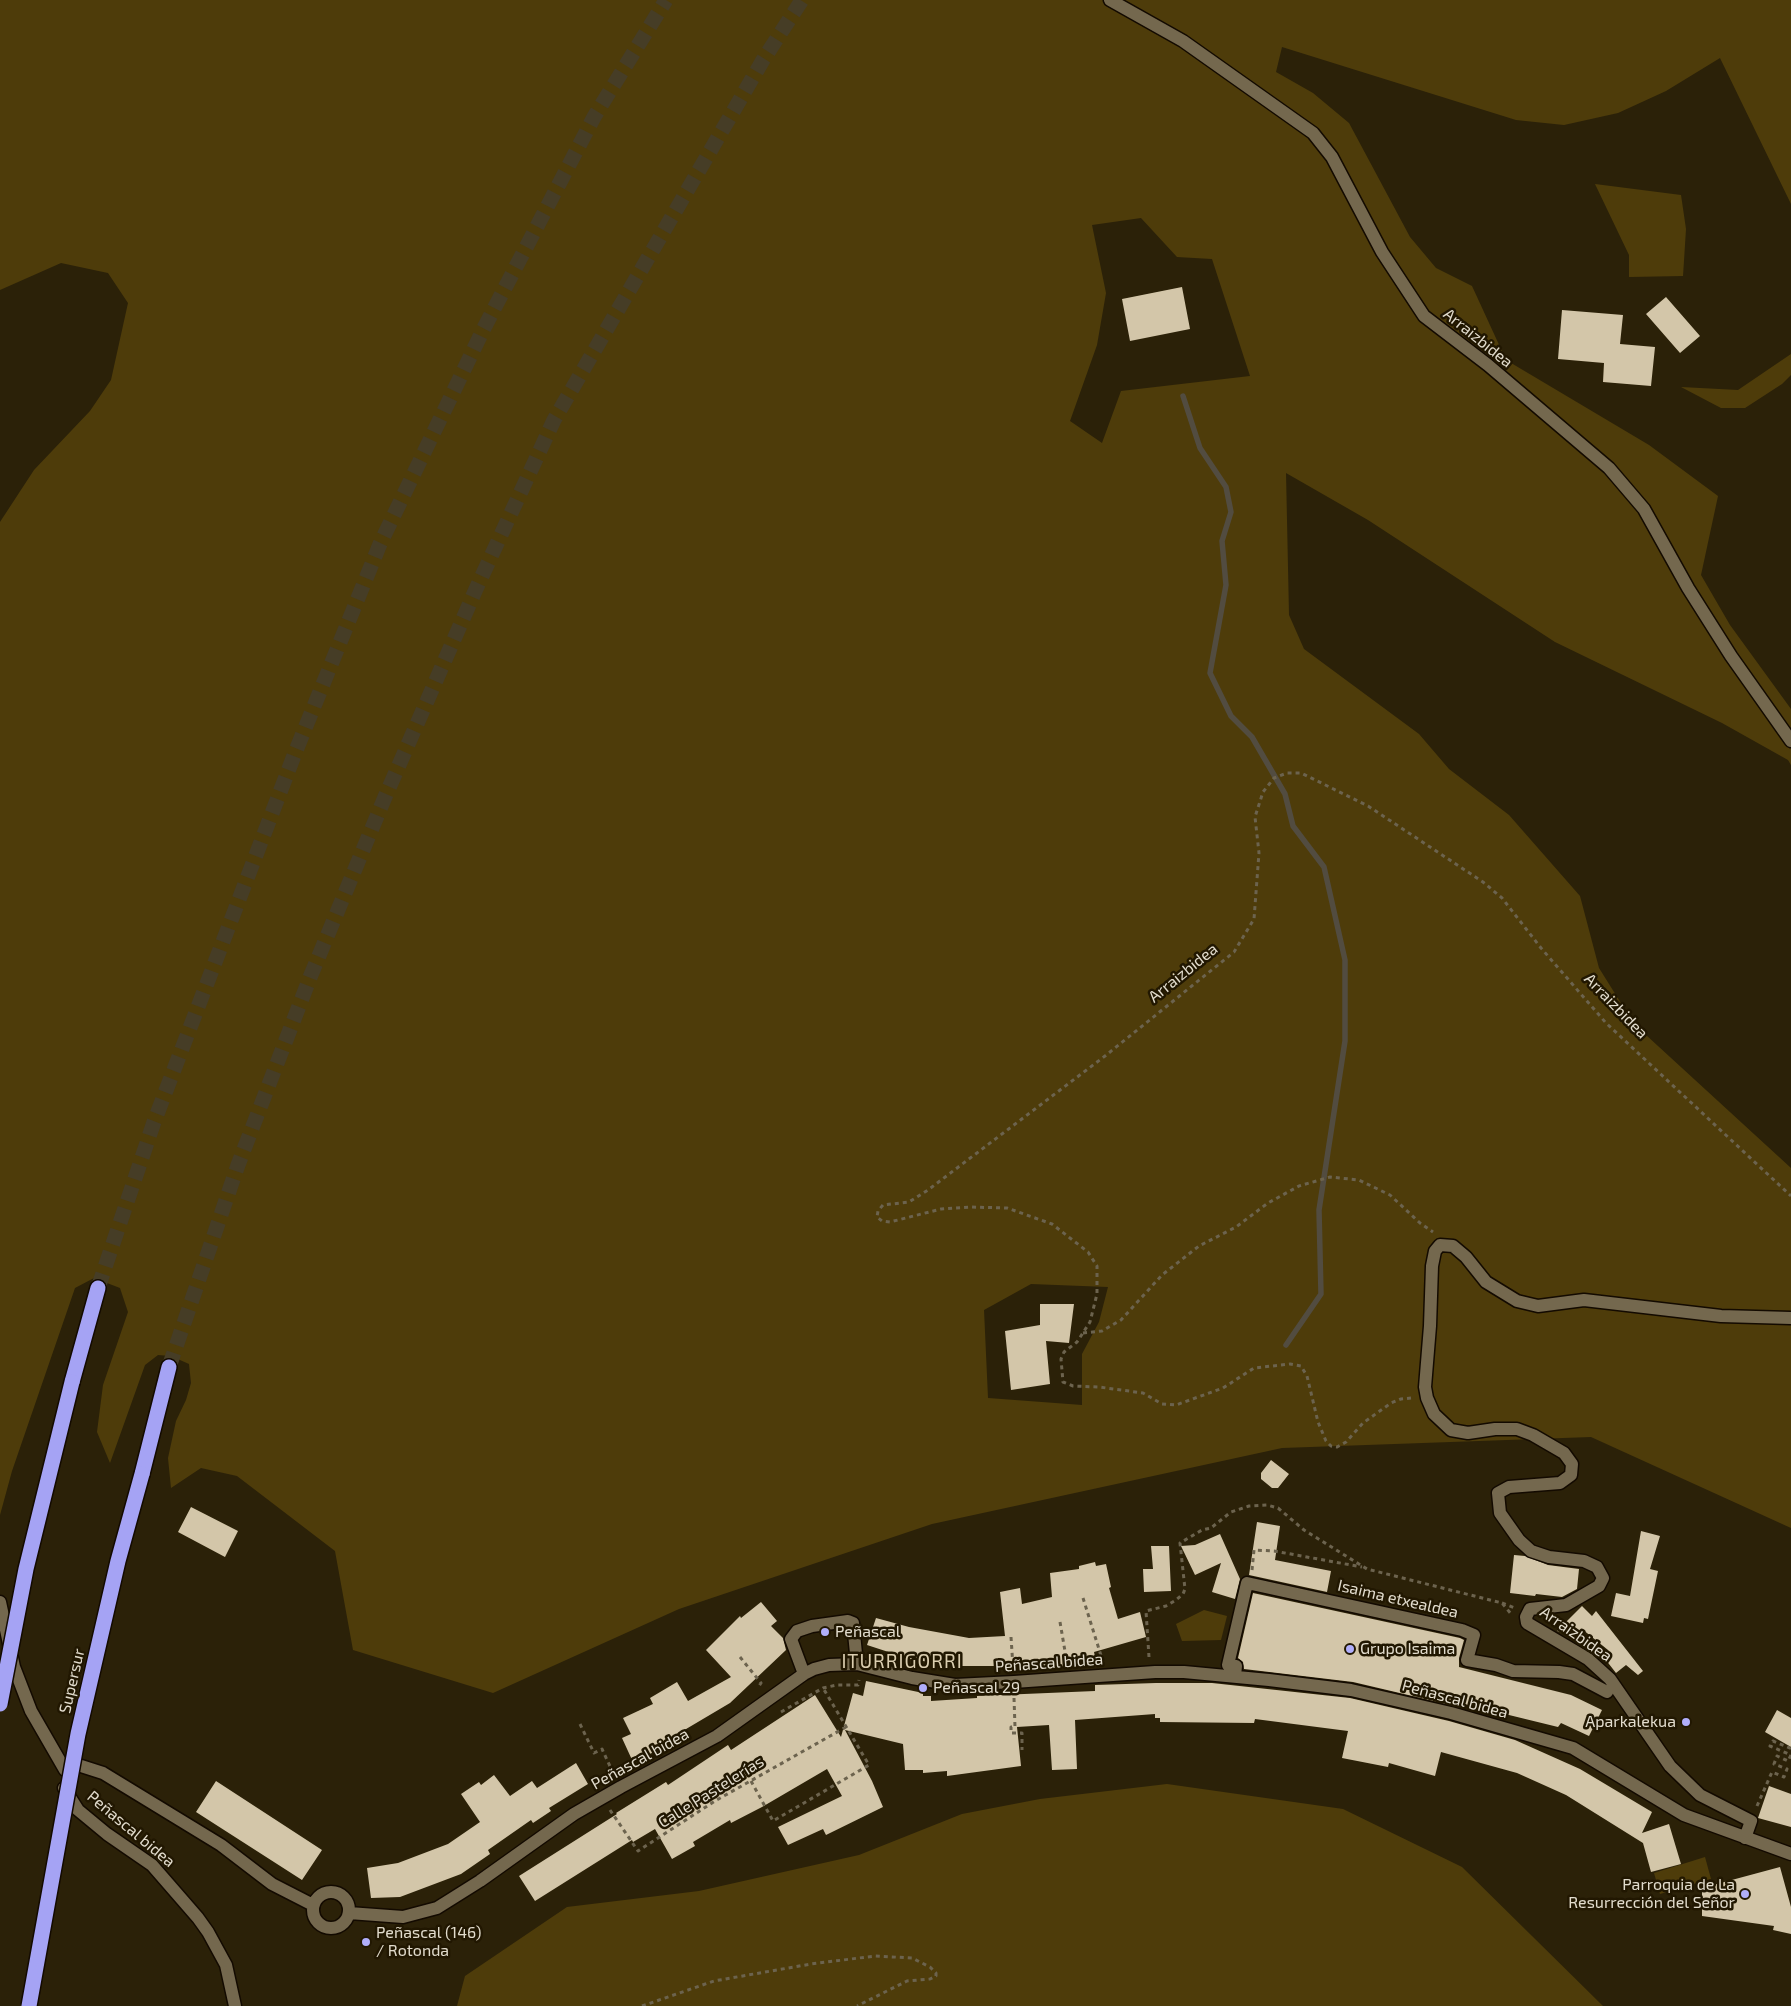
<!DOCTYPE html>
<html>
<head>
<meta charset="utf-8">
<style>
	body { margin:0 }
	canvas { display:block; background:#2b2108 }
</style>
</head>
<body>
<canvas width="1791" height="2006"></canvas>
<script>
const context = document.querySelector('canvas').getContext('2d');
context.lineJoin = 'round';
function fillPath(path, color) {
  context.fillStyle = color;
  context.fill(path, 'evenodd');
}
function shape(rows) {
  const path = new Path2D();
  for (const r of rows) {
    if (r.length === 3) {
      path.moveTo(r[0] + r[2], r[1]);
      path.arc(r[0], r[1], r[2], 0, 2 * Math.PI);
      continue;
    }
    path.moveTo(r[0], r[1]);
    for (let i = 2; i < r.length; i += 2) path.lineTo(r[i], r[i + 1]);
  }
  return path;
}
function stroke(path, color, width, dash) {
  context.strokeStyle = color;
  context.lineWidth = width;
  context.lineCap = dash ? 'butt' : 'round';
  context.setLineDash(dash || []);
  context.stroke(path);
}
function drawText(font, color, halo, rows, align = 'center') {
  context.font = font + ' "Exo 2",sans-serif';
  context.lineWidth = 5;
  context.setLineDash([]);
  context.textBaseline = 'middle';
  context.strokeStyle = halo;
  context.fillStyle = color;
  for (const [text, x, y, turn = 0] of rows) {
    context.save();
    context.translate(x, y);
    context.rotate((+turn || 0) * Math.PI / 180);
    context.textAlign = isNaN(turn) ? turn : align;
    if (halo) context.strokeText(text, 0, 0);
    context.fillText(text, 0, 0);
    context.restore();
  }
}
const green = shape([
	[0,0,1791,0,1791,204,1720,58,1666,91,1618,113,1564,125,1516,120,1282,47,1276,72,1313,93,1349,123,1410,237,1436,268,1472,286,1506,360,1649,445,1718,496,1701,575,1730,625,1791,709,1791,765,1788,760,1722,723,1555,642,1368,520,1286,473,1289,615,1304,649,1419,734,1449,769,1509,815,1580,896,1599,968,1634,1024,1791,1168,1791,1528,1591,1437,1282,1448,932,1524,679,1609,493,1693,353,1650,335,1551,237,1476,201,1468,171,1488,168,1458,176,1421,186,1400,191,1383,189,1364,171,1356,158,1355,145,1365,110,1463,97,1432,103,1385,128,1312,120,1288,94,1278,75,1288,12,1471,0,1515,0,522,34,470,90,411,111,380,128,303,108,273,61,263,0,290],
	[1141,218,1177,257,1212,259,1250,376,1121,391,1102,443,1070,421,1097,345,1106,293,1092,225],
	[1031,1284,1108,1287,1099,1322,1082,1354,1082,1405,988,1398,984,1310],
	[1595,184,1681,195,1686,229,1683,276,1629,277,1629,255],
	[1791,354,1791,375,1782,384,1745,408,1721,408,1681,387,1738,390],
	[1204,1610,1227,1616,1221,1640,1182,1641,1176,1624],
	[1167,1784,1343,1809,1462,1867,1603,2006,457,2006,465,1976,567,1907,699,1891,859,1855,962,1814,1040,1799],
	[1705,1857,1711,1879,1660,1894,1654,1873]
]);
const stream = shape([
	[1183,396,1200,448,1226,487,1231,512,1222,541,1226,585,1210,673,1231,716,1252,737,1285,794,1293,826,1324,867,1345,960,1345,1041,1319,1210,1321,1294,1286,1345]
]);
const building = shape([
	[1182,287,1190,329,1130,341,1122,299],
	[1666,297,1700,336,1680,353,1646,314],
	[1562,310,1623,315,1620,344,1655,347,1651,386,1603,382,1604,363,1558,359],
	[1040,1304,1074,1304,1069,1343,1046,1341,1050,1384,1011,1390,1005,1331,1040,1325],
	[1271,1460,1289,1474,1278,1488,1272,1488,1261,1479,1261,1473],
	[191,1507,238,1531,225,1557,178,1532],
	[1257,1522,1280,1526,1275,1560,1331,1571,1327,1592,1249,1575],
	[1641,1531,1660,1536,1650,1569,1658,1571,1648,1619,1644,1618,1643,1623,1611,1616,1616,1593,1630,1596],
	[1220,1534,1240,1579,1235,1599,1212,1592,1221,1563,1195,1575,1181,1546,1195,1545],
	[1151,1546,1169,1546,1171,1591,1144,1592,1143,1569,1153,1569],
	[1514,1555,1525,1556,1548,1565,1579,1569,1577,1589,1562,1597,1536,1594,1535,1596,1510,1593],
	[1095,1562,1096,1566,1106,1564,1111,1587,1109,1588,1118,1619,1140,1612,1146,1637,1094,1652,1097,1667,1042,1666,1041,1661,1003,1666,955,1666,910,1659,867,1645,876,1618,909,1627,969,1638,1005,1636,1000,1592,1020,1588,1022,1604,1052,1597,1050,1573,1079,1569,1079,1566],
	[1253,1593,1460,1638,1464,1640,1459,1658,1459,1667,1571,1695,1602,1710,1589,1736,1561,1723,1558,1727,1460,1703,1459,1707,1353,1682,1244,1669,1243,1662,1238,1658],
	[761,1602,777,1621,771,1626,783,1638,786,1650,730,1703,654,1748,656,1751,633,1762,622,1738,631,1734,623,1718,653,1704,650,1698,677,1682,688,1701,731,1677,706,1650,740,1616,741,1618],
	[1582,1606,1592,1616,1596,1611,1643,1671,1638,1675,1626,1665,1616,1673,1602,1655,1608,1650,1582,1629,1574,1636,1557,1631],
	[866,1681,923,1693,923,1696,931,1696,931,1701,977,1698,977,1696,1095,1691,1095,1685,1156,1683,1212,1683,1350,1698,1449,1721,1515,1740,1580,1769,1652,1812,1642,1833,1669,1824,1681,1864,1651,1872,1643,1843,1566,1795,1517,1773,1441,1752,1435,1776,1389,1763,1388,1767,1342,1758,1348,1731,1255,1719,1254,1723,1160,1722,1160,1718,1155,1718,1155,1714,1075,1720,1077,1769,1052,1770,1049,1725,1017,1727,1021,1766,947,1776,947,1771,923,1773,923,1770,905,1770,903,1744,845,1730,872,1781,883,1807,826,1835,823,1829,788,1845,778,1827,842,1796,827,1769,762,1807,731,1823,730,1820,693,1842,695,1846,672,1859,655,1829,633,1842,632,1840,535,1901,519,1876,617,1814,616,1813,666,1782,668,1785,728,1745,731,1750,815,1695,841,1737,853,1693,863,1696],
	[1777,1710,1791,1718,1791,1747,1765,1732],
	[576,1763,588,1784,549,1808,551,1811,533,1823,531,1820,488,1850,490,1854,461,1874,400,1897,371,1898,367,1868,398,1863,448,1844,480,1822,461,1794,479,1782,481,1785,494,1775,510,1796,532,1781,537,1788],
	[216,1781,322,1850,302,1880,196,1812],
	[1769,1786,1791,1794,1791,1827,1758,1818],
	[1780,1867,1791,1907,1791,1934,1773,1930,1774,1926,1702,1916,1702,1888]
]);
const highwayTunnel = shape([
	[98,1288,154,1122,295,753,380,544,483,330,594,117,666,0],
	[169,1367,238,1165,311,975,385,797,476,589,554,420,763,60,802,0]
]);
const path = shape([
	[1083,1333,1102,1331,1121,1320,1162,1275,1199,1246,1236,1227,1268,1203,1299,1186,1330,1177,1359,1180,1390,1195,1420,1223,1433,1232],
	[1411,1398,1401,1399,1391,1403,1363,1423,1346,1442,1337,1447,1331,1446,1326,1441,1318,1422,1307,1376,1301,1366,1290,1364,1254,1368,1223,1388,1176,1405,1162,1404,1143,1393,1099,1387,1073,1386,1063,1382,1061,1359,1064,1352,1077,1342,1090,1322,1097,1294,1097,1266,1088,1252,1052,1224,1007,1208,970,1207,941,1209,890,1222,882,1221,877,1217,878,1211,883,1205,909,1202,928,1190,1105,1056,1234,952,1254,919,1259,853,1255,817,1263,792,1274,778,1287,773,1301,773,1368,806,1483,882,1502,898,1541,948,1606,1023,1791,1196],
	[1252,1570,1254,1550,1274,1551,1362,1567],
	[1083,1598,1103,1662],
	[1502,1603,1515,1608],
	[1060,1622,1067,1663],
	[1011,1637,1013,1667],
	[740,1657,761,1683,759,1686],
	[1149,1657,1146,1611,1166,1606,1176,1600,1183,1594,1185,1589,1180,1543,1202,1530,1211,1528,1231,1512,1249,1506,1267,1505,1278,1508,1304,1530,1367,1569,1502,1603,1512,1615],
	[1014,1698,1015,1727,1011,1727,1011,1733,1022,1733,1022,1750],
	[781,1712,823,1688,837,1685,858,1685,859,1680],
	[580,1724,594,1753,602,1749,614,1775],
	[751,1781,773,1821,869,1765,823,1688],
	[1757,1806,1772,1772,1784,1777,1787,1769,1774,1764,1777,1756,1788,1761,1791,1755,1770,1746,1773,1741,1790,1748,1791,1746],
	[610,1810,638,1851,715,1801,846,1727],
	[642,2006,714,1981,811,1964,875,1956,912,1958,930,1967,936,1973,936,1976,930,1979,907,1981,857,2006]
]);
const minor = shape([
	[1110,0,1183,41,1313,133,1332,157,1382,252,1424,316,1488,365,1609,468,1644,509,1688,588,1731,656,1791,741],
	[0,1602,14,1667,31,1711,65,1770],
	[804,1674,791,1639,797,1631,812,1626,848,1621,853,1623,857,1664],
	[1235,1676,1236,1666,1228,1665,1247,1583,1462,1630,1474,1635,1467,1660,1496,1665,1513,1671,1559,1672,1573,1674,1607,1692],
	[66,1769,78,1765,103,1773,221,1845,272,1884,313,1905],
	[64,1788,78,1810,107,1834,152,1865,198,1918,208,1932,226,1965,235,2006],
	[1745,1838,1751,1821,1700,1795,1670,1766,1610,1679,1588,1659,1527,1623,1526,1617,1530,1609,1566,1605,1599,1586,1603,1578,1597,1567,1584,1561,1549,1557,1531,1551,1519,1540,1500,1513,1498,1493,1509,1487,1560,1483,1571,1475,1572,1464,1564,1453,1533,1435,1517,1429,1495,1429,1468,1433,1451,1430,1434,1414,1427,1398,1425,1387,1430,1326,1432,1266,1435,1251,1440,1245,1453,1246,1466,1257,1486,1282,1517,1301,1538,1306,1584,1300,1721,1316,1791,1318],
	[331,1910,18],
	[349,1913,403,1917,437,1908,480,1881,574,1814,621,1787,717,1736,804,1674,814,1669,829,1665,857,1664,912,1678,955,1685,1014,1682,1155,1672,1184,1672,1269,1680,1351,1690,1451,1713,1573,1748,1684,1815,1791,1854]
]);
const highway = shape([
	[72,1382,98,1288],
	[142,1474,169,1367]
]);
const highwayBridge = shape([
	[0,1704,26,1569,72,1382],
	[29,2006,78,1734,118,1561,142,1474]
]);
const markers = [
	[825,1632,5,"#b0aefa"],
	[1350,1649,5,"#b0aefa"],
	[923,1688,5,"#b0aefa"],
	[1686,1722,5,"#b0aefa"],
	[1745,1894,5,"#b0aefa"],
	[366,1942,5,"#b0aefa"]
];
const streetNames = [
	["Arraizbidea",1478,338,39],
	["Arraizbidea",1183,973,-39],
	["Arraizbidea",1616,1006,46],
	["Isaima etxealdea",1398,1599,13],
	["Arraizbidea",1576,1634,35],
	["Peñascal bidea",1049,1663,-4],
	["Supersur",72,1681,-77],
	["Peñascal bidea",1455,1699,15],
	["Peñascal bidea",640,1759,-29],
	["Calle Pastelerías",711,1792,-32],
	["Peñascal bidea",131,1829,40]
];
const poiNames = [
	["Peñascal",835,1632],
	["Grupo Isaima",1360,1649],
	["Peñascal 29",933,1688],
	["Aparkalekua",1676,1722,"right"],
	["Parroquia de La",1735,1885,"right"],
	["Resurrección del Señor",1735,1903,"right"],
	["Peñascal (146)",376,1933],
	["/ Rotonda",376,1951]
];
const quarterNames = [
	["ITURRIGORRI",902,1662]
];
fillPath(green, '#4e3c0a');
stroke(stream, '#524c40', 5.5);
fillPath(building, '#d3c6a9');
stroke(highwayTunnel, '#463d26', 15, [15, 8]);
stroke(minor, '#130a00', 15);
stroke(highway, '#130a00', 18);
stroke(path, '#6c634e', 3, [4, 4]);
stroke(minor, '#74684e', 12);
stroke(highway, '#a5a3f4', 15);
stroke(highwayBridge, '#130a00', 18, []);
stroke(highwayBridge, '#a5a3f4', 15);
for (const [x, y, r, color] of markers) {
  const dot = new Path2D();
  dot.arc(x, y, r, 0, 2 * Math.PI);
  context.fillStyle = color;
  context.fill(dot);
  stroke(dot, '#211701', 2);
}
drawText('16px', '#e2dccd', '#211701', streetNames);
drawText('16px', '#e2dccd', '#211701', poiNames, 'left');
context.letterSpacing = '1px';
drawText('19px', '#dacdaf', '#211701', quarterNames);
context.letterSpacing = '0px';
</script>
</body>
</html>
